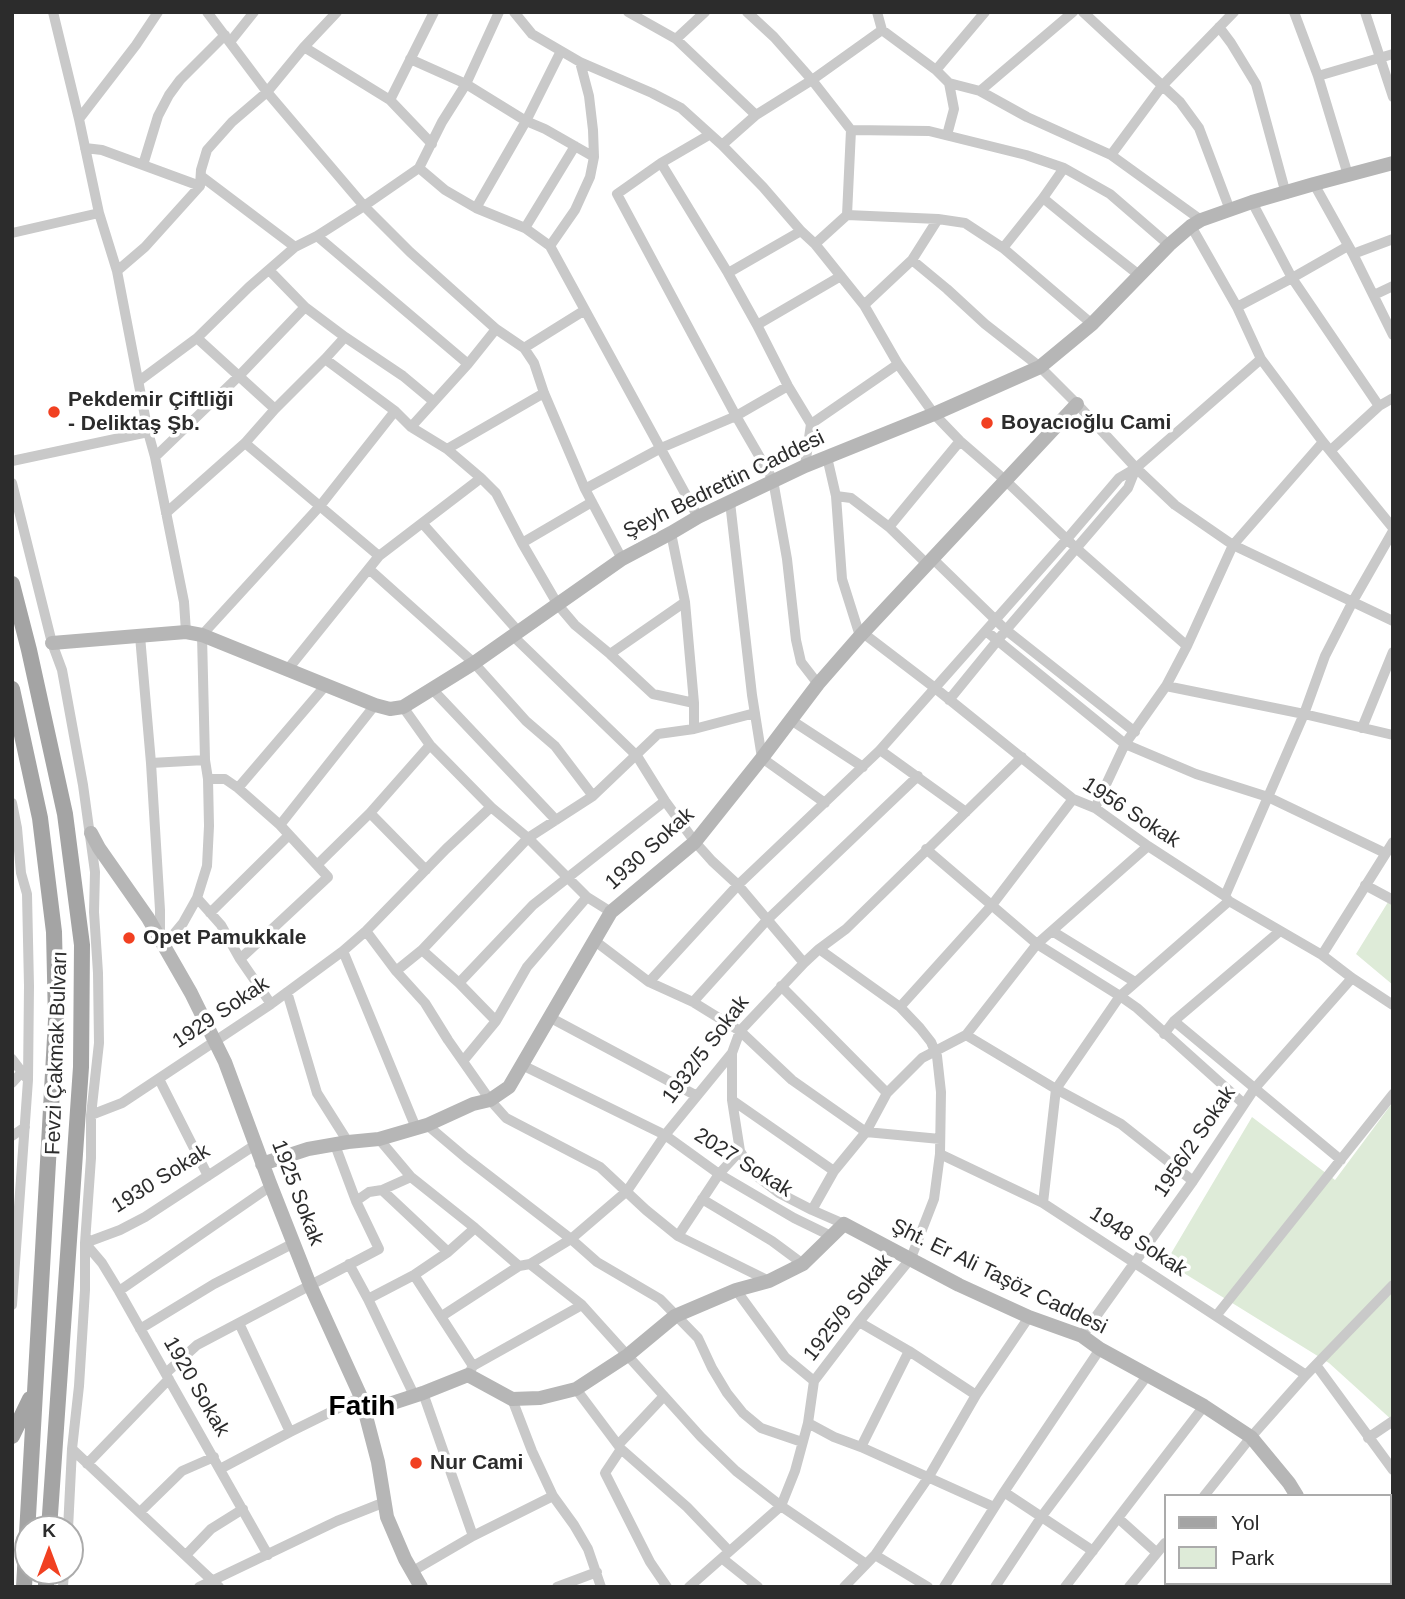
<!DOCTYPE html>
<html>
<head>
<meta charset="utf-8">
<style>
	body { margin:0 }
	#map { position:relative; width:1405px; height:1599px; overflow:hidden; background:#fff; font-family:Helvetica,sans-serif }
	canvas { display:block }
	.frame { position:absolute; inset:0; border:14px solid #2c2c2c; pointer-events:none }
	.legend { position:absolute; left:1164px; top:1494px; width:228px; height:91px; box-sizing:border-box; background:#fff; border:2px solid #ababab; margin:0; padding:9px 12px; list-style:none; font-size:21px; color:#2c2c2c }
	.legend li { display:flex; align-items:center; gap:14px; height:35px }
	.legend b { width:35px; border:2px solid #ababab }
	.north { position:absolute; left:14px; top:1515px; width:70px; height:70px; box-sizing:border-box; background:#fff; border:2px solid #ababab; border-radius:50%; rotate:0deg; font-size:19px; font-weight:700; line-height:28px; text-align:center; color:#2c2c2c }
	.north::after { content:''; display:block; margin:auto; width:24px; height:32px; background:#f14021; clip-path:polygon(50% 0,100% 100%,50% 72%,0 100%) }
</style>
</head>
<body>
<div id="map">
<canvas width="1405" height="1599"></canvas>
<div class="frame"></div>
<ul class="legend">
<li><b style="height:9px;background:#a4a4a4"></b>Yol</li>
<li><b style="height:19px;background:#deebd8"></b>Park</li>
</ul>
<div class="north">K</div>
</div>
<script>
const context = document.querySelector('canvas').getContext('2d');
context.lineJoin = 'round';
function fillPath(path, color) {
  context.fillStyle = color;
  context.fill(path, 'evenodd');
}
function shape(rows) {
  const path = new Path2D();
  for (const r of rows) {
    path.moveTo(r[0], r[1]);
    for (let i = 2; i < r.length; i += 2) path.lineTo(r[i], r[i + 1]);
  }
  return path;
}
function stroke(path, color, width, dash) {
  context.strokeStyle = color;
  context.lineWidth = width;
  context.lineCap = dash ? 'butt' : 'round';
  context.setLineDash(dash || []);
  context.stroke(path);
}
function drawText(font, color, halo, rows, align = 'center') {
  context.font = font + ' Helvetica,sans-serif';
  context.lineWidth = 7;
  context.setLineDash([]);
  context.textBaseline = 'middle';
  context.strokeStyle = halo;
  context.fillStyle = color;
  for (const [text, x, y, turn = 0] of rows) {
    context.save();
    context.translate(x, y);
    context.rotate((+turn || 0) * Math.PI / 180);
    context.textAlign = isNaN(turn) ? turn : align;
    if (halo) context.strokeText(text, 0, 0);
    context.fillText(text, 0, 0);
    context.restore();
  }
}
const green = shape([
	[1393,894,1393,985,1356,954],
	[1393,1102,1393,1421,1329,1363,1166,1262,1252,1117,1335,1180]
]);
const street = shape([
	[53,12,79,119,99,213,117,271,148,432,155,457,184,602,186,632],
	[207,12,267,92,364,206,410,252,496,329,524,348,534,363,544,393,585,489,622,559],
	[514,12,532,34,580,62,652,93,681,108,722,145,763,187,801,231,815,244,864,305,898,364,934,414,960,441,1005,480,1076,548,1187,646],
	[628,12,676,39,756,115],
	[747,12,774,37,812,80,851,130,929,131,1026,155,1064,168,1110,194,1169,245],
	[877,12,882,30,936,70,949,83,954,109,947,135],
	[1083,12,1180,102,1199,128,1230,210],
	[1294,12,1318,76,1348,175],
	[1365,12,1393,97],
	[1219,27,1231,43,1256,84,1286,194],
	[676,39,705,12],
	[230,42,254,12],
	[304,47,337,12],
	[410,59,466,84,526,121,545,129,594,157],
	[936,70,985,12],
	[1318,76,1393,54],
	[949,83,980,91,1027,117,1111,155,1201,220],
	[980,91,1073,12],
	[390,100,434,12],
	[79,119,136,45,158,12],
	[709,135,661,163,617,194,736,416,773,480,787,559,796,640,801,662,818,684],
	[722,145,756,115,812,80,882,30],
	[85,148,102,150,200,186],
	[1111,155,1162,86,1234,12],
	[661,163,728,273,757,325,788,386,811,424,805,466],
	[143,165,158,116,169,95,180,80,225,35],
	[419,168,445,190,476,208,525,228,550,246,698,517],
	[201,176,295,247],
	[1314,184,1353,254,1393,335],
	[1043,198,1087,234,1139,275],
	[1252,202,1292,278,1379,406],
	[476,208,526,121,561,51],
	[847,215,851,130],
	[1191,226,1237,307,1261,359,1323,442,1393,528],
	[525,228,575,146],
	[12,233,99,213],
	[317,236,468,364],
	[815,244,847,215,938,219,965,223,1003,248,1092,324],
	[550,246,575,210,590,177,594,157,593,130,589,96,580,62],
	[1003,248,1043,198,1064,168],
	[1353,254,1393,239],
	[912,260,947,289,985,324,1040,367,1077,404,1136,468,1175,505,1233,545,1393,621],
	[117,271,145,247,200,186,201,170,207,150,232,122,267,92,304,47,390,100,432,144],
	[728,273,801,231],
	[1374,295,1393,286],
	[864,305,912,260,938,219],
	[1237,307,1292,278,1348,246],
	[757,325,841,276],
	[345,337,403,376,433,401],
	[197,338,275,409],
	[524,348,585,310],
	[325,359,395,411,411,427,447,449,481,478,496,493,522,543,558,605,575,625,610,654,653,694,694,703],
	[139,381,197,338,249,287,295,247,317,236,364,206,419,168,442,122,466,84,499,12],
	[811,424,898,364],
	[411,427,468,364,496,329],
	[245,443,379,556],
	[447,449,544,393],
	[1331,450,1379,406,1393,398],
	[155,457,239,376,305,307],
	[827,457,836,496,842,579,860,636],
	[12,461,148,432],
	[12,483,52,643,62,670,83,785,95,872,94,912,98,973,99,1043,91,1115,91,1158,85,1243,85,1290,79,1386,72,1449,68,1529],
	[585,489,661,448,736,416,788,386],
	[836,496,851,498,889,527,927,564],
	[730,502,752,695,762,758,825,803],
	[166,513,245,443,275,409,325,359,345,337,305,307,269,270],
	[423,524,518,631],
	[889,527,960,441],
	[671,533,685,602,694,703,694,729],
	[522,543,592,502],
	[933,559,1006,630,1135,732],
	[369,569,474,663,526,721,555,746,593,796],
	[986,631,1125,744,1196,774,1268,797,1385,853],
	[863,633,935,688,1073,799,1095,808,1148,846,1225,896,1229,901,1322,955,1352,978,1393,1005],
	[140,636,151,763,160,910,160,936],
	[513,636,637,756,665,801,695,842,712,861,738,885,804,963],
	[610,654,685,602],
	[288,669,379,556,481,478],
	[1166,686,1304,714,1393,735],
	[433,690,556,820],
	[949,700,1006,630,1128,488,1136,468],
	[403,707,430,745,491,807,528,838,587,897,611,912],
	[791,720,863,767],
	[1362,728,1393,652],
	[880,750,966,812],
	[151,763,205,760],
	[208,779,225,779,238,788,280,825,328,877,240,959],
	[238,788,326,685],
	[12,803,17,828,21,873,27,894,29,986,28,1080,12,1305],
	[1095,808,1125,744,1166,686,1187,646,1233,545,1323,442],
	[370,813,426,870],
	[280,825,375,705],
	[926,849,1037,944,1120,996,1137,1008,1244,1104],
	[317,865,370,813,430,745],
	[1365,885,1393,900],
	[1225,896,1304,714,1325,656,1353,601,1393,531],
	[197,898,221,925,240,959,271,1004],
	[210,913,289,835],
	[366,931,396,971,425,1003,448,1040,490,1100,506,1118,600,1167,646,1210,678,1236,769,1281],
	[1052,931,1135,982],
	[595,941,649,982,693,1002,740,1031,792,1080,866,1132,940,1139],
	[164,946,183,923,197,898,207,866,209,826,208,779,205,760,202,635,320,506,395,411],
	[422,950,459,983,496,1021],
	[343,951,416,1128],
	[1322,955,1393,842],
	[396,971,422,950,528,838,593,796,658,734,694,729,755,713],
	[649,982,738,885,880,750,1067,539,1119,478,1136,468,1261,359],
	[459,983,533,905,665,801],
	[781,986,887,1093],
	[287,992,317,1093,348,1142],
	[693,1002,767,920,918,776],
	[900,1007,992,905,1073,799],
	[551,1018,697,1096],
	[1174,1021,1341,1160],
	[1164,1034,1174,1021,1280,931],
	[966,1035,1056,1089,1121,1124,1193,1181],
	[732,1054,732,1100,740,1151,754,1174,779,1193,812,1210,844,1224],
	[12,1059,28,1080],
	[463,1061,496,1021,527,967,587,897],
	[522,1065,665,1135,719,1174,794,1218,831,1236],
	[159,1079,208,1176],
	[12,1083,22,1072],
	[732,1100,834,1171],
	[91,1115,122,1103,271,1004,343,951,366,931,446,849,491,807],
	[427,1125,466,1158,571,1239,597,1262,660,1299,698,1338,712,1368,727,1393,743,1413,761,1428,802,1442],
	[12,1136,25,1127],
	[379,1139,411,1177,475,1228,519,1266],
	[255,1145,145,1217,120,1230,85,1243,102,1263,119,1291,268,1555],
	[940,1154,1043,1203,1306,1375],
	[382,1190,411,1177],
	[702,1199,772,1241,803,1264],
	[356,1201,369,1192,382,1190,448,1252],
	[1043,1203,1056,1089,1120,996,1229,901],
	[812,1210,834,1171,866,1132,887,1093,922,1058,966,1035,1037,944,1148,846],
	[678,1236,719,1174,740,1151],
	[349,1264,368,1299,414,1395],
	[530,1264,582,1305,701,1437,736,1471,781,1506,866,1564],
	[414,1275,473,1366],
	[736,1290,785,1357,814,1381],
	[119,1291,271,1186],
	[368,1299,414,1275,448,1252,475,1228],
	[442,1316,519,1266,530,1264,571,1239,627,1191,665,1135,732,1053,740,1031,804,963,819,949,846,929,1022,757],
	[1216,1316,1393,1094],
	[859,1322,909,1351,976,1395],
	[239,1323,290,1432],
	[140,1329,214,1284,294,1243],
	[1082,1336,1193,1181,1255,1088,1352,978],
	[1316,1365,1393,1470],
	[166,1373,197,1345,379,1249,356,1201,335,1145],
	[468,1375,473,1366,582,1305],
	[576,1389,621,1449,687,1507,729,1551],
	[423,1393,473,1536],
	[512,1399,532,1451,553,1496,574,1525,588,1549,601,1587],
	[808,1423,834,1437,861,1447,994,1507],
	[1368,1438,1393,1421],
	[618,1445,664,1396],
	[861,1447,909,1351],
	[72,1449,219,1587],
	[621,1449,605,1473,650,1562,667,1587],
	[87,1464,169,1379],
	[220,1469,290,1432,361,1397],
	[1004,1492,1093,1551],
	[1204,1496,1251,1437,1306,1375,1393,1285],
	[140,1512,182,1471,214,1457],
	[1118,1518,1157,1553],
	[186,1555,211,1529,243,1509],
	[875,1555,928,1587],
	[723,1559,758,1587],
	[413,1571,473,1536,553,1496],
	[63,1587,64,1571],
	[199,1587,337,1521,385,1502],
	[557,1587,597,1572],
	[689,1587,781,1506,795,1471,808,1423,814,1381,859,1322,911,1258,934,1199,940,1154,941,1092,937,1056,931,1042,920,1028,900,1007,819,949],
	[844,1587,875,1555,928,1478,976,1395,1029,1317],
	[944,1587,1004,1492,1100,1349],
	[995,1587,1042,1516,1147,1376],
	[1065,1587,1204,1406],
	[1129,1587,1165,1543],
	[1214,1587,1218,1583]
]);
const secondary = shape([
	[52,643,186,632,202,635,375,705,390,709,403,707,474,663,622,559,671,533,698,517,805,466,934,414,1040,367,1092,324,1169,245,1191,226,1201,220,1252,202,1314,184,1393,163],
	[91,833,99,848,148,918,191,993,225,1062,269,1181,310,1285,361,1397,378,1462,387,1517,405,1559,421,1587],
	[262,1164,308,1149,348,1142,379,1139,427,1125,473,1104,490,1100,509,1087,611,912,695,842,762,758,818,684,860,636,1077,404],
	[365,1412,423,1393,468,1375,512,1399,540,1398,576,1389,628,1355,675,1316,736,1290,769,1281,803,1264,844,1224,959,1285,1029,1317,1082,1336,1100,1349,1204,1406,1251,1437,1289,1483,1297,1496],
	[1389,1576,1393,1577],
	[1312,1583,1317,1587],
	[1299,1587,1300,1583],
	[1333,1587,1340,1583]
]);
const primary = shape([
	[12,584,29,650,65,814,82,945,81,1067,49,1529],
	[12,689,40,818,54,932,56,1020,24,1587],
	[12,1436,30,1399],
	[46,1587,46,1571]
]);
const markers = [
	[54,412,7,"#f14021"],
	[987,423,7,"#f14021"],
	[129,938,7,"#f14021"],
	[416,1463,7,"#f14021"]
];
const poiNames = [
	["Pekdemir Çiftliği",68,400],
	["- Deliktaş Şb.",68,424],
	["Boyacıoğlu Cami",1001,423],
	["Opet Pamukkale",143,938],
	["Nur Cami",430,1463]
];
const streetNames = [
	["Şeyh Bedrettin Caddesi",724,485,-26],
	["1956 Sokak",1131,813,33],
	["1930 Sokak",650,849,-42],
	["1929 Sokak",221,1013,-34],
	["1932/5 Sokak",706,1050,-53],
	["Fevzi Çakmak Bulvarı",57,1053,-88],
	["1956/2 Sokak",1195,1142,-56],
	["2027 Sokak",743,1163,32],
	["1930 Sokak",161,1179,-32],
	["1925 Sokak",297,1193,69],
	["1948 Sokak",1138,1242,33],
	["Şht. Er Ali Taşöz Caddesi",999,1277,26],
	["1925/9 Sokak",848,1308,-52],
	["1920 Sokak",196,1387,60]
];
const districtNames = [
	["Fatih",362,1407]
];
fillPath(green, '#deebd8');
stroke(street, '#c9c9c9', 10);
stroke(secondary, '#b6b6b6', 14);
stroke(primary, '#a4a4a4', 16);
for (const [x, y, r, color] of markers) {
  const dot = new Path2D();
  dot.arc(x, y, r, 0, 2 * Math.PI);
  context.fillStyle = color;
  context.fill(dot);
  stroke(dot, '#fff', 2.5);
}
drawText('bold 21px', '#2c2c2c', '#fff', poiNames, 'left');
drawText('21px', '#2c2c2c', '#fff', streetNames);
drawText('bold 28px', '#000', '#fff', districtNames);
</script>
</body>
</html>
